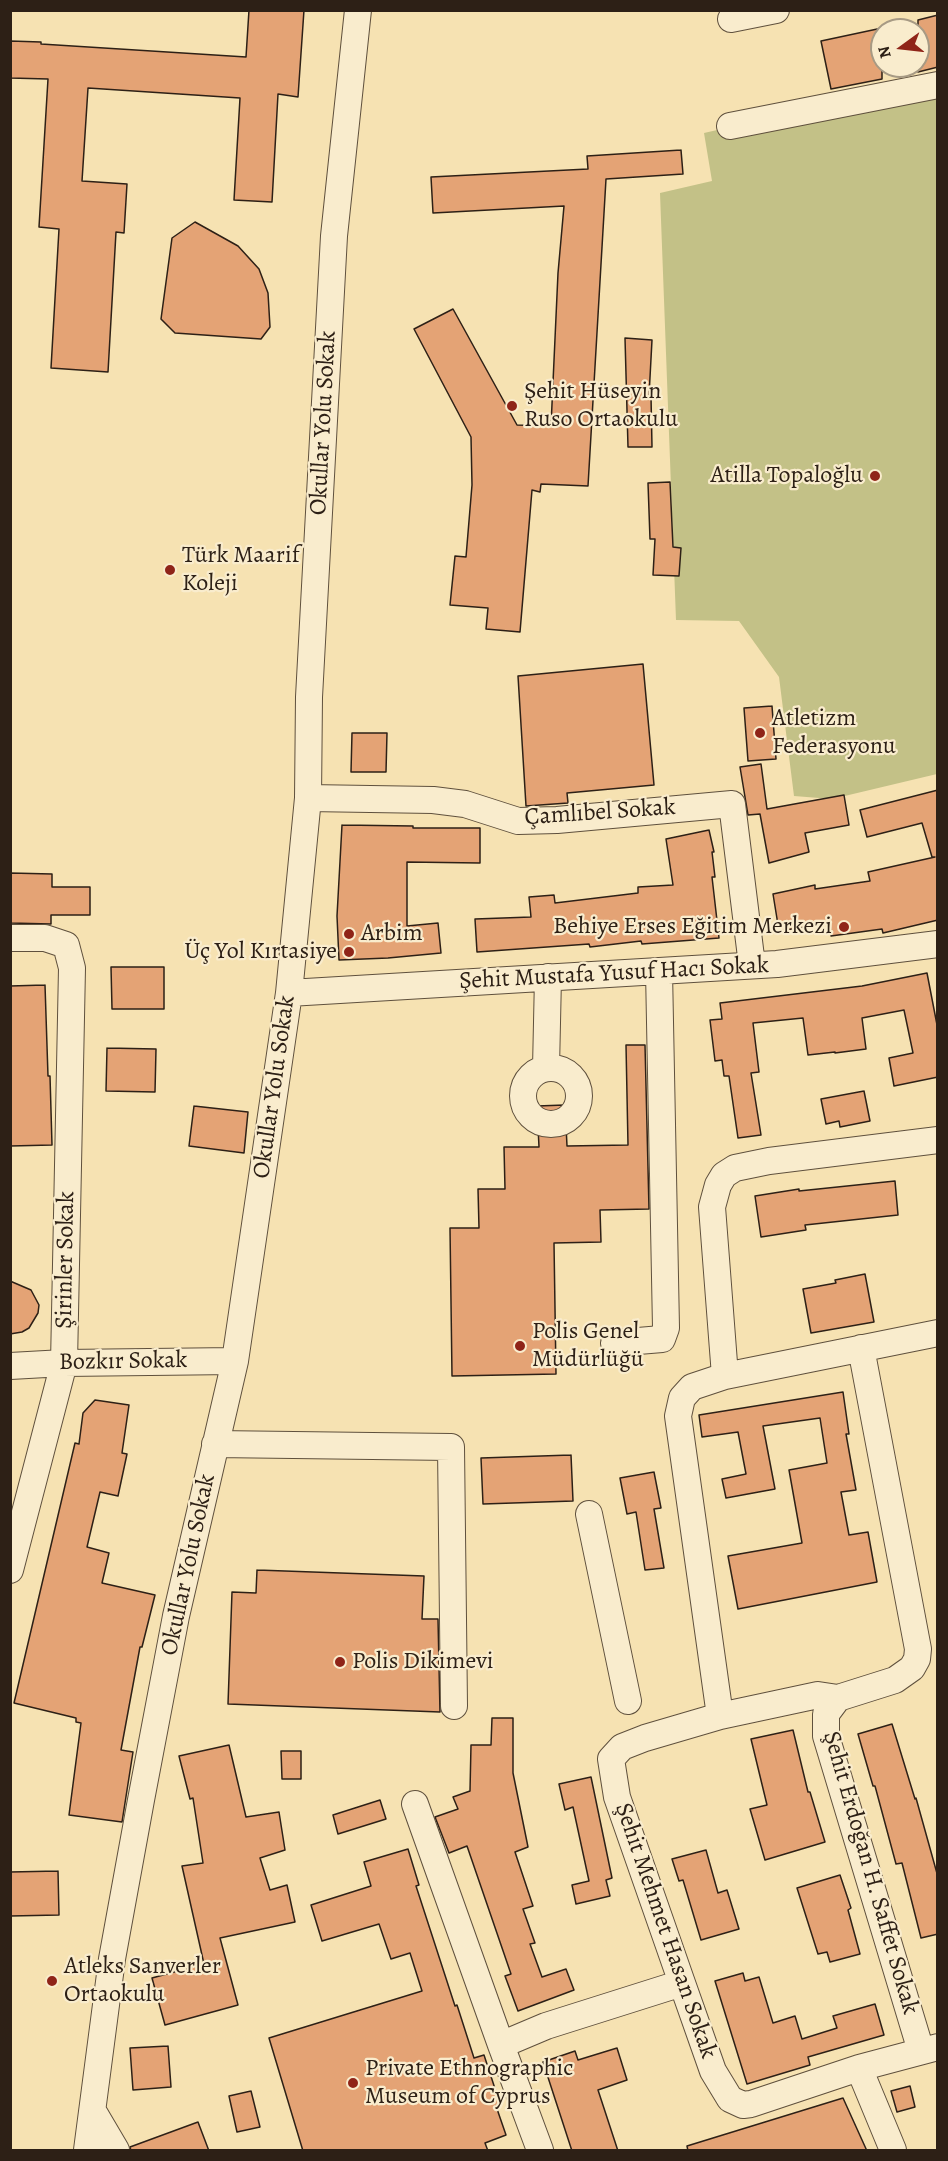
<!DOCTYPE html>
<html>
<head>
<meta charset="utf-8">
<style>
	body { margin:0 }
	#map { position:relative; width:948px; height:2161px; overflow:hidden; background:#f6e2b2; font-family:Alegreya,serif }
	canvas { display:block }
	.frame { position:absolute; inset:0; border:12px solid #2d2016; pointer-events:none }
	.north { position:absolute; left:870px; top:18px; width:60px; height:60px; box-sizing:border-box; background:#f9eccd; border:2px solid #a79a84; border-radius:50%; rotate:255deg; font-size:16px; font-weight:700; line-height:24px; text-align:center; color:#2d2016 }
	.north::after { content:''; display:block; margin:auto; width:21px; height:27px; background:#8f2418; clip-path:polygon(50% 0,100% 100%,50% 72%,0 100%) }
</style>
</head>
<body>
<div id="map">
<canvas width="948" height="2161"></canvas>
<div class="frame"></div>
<div class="north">N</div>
</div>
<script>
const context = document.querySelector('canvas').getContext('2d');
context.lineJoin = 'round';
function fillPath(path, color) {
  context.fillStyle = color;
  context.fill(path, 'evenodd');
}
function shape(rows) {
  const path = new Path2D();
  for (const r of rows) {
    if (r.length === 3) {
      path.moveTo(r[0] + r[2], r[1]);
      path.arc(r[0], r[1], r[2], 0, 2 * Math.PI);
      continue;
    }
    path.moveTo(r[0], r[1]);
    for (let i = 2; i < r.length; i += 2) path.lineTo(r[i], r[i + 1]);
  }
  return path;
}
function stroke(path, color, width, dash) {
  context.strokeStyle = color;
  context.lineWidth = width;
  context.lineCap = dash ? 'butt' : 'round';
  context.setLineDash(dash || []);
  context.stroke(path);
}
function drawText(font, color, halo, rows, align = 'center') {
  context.font = font + ' Alegreya,serif';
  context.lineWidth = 4.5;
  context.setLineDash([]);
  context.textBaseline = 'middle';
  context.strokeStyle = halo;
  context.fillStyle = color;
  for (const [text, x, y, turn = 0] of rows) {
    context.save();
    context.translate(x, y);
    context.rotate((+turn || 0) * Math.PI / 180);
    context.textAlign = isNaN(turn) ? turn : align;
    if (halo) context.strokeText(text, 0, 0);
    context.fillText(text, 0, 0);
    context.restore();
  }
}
const green = shape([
	[937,80,937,774,832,799,794,796,779,677,739,621,676,620,660,193,712,181,704,133]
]);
const building = shape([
	[249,10,304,10,298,97,278,94,272,202,234,200,240,98,88,88,82,181,127,184,124,233,116,232,108,372,51,368,59,229,39,227,48,79,10,78,10,41,41,42,41,44,246,57,249,10],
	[938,15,938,67,918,72,918,20,938,15],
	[882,28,882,79,831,89,821,41,882,28],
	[681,150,683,174,606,179,588,486,541,484,540,492,532,490,520,632,486,629,488,608,450,605,455,556,466,557,472,485,471,437,414,329,453,309,517,425,551,426,558,273,564,206,433,213,431,177,588,169,587,156,681,150],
	[195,222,238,246,259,269,268,293,270,327,261,339,175,333,161,319,172,238,195,222],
	[625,338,652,340,649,396,651,396,652,447,628,447,625,338],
	[670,482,673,547,681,548,679,576,653,575,655,539,650,539,648,483,670,482],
	[643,664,654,785,567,793,568,803,526,806,518,676,643,664],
	[772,706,776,759,748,761,744,708,772,706],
	[352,733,387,733,386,772,351,772,352,733],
	[761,764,767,809,844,795,849,825,805,833,809,852,769,863,760,814,748,815,740,767,761,764],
	[938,790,938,920,883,933,882,929,831,936,830,923,779,931,773,894,815,885,815,889,870,881,868,872,935,857,932,857,922,823,867,837,860,810,938,790],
	[342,825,413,826,413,828,480,828,480,863,407,862,407,926,438,923,441,953,388,958,339,960,337,916,342,825],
	[709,830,714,852,712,852,715,877,712,877,719,938,642,944,641,941,590,947,589,944,477,952,475,919,531,917,529,897,554,895,555,903,638,893,638,887,673,885,666,839,709,830],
	[10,873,52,874,52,887,90,887,90,915,51,915,51,924,10,923,10,873],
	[111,967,164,967,164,1009,112,1009,111,967],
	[927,973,938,1030,938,1077,894,1086,889,1058,913,1053,904,1010,862,1018,866,1049,835,1053,835,1052,808,1055,803,1018,753,1023,759,1072,751,1073,761,1135,738,1138,729,1076,724,1076,722,1060,715,1061,710,1020,722,1019,720,1003,862,986,927,973],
	[45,985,48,1076,50,1076,52,1145,10,1146,10,986,45,985],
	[626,1045,645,1045,649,1209,600,1210,601,1242,554,1243,556,1374,452,1376,450,1228,479,1228,478,1189,505,1189,504,1147,539,1147,537,1106,565,1105,567,1146,628,1145,626,1045],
	[107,1048,156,1049,155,1092,106,1091,107,1048],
	[864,1091,870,1121,840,1127,839,1121,826,1124,821,1099,864,1091],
	[194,1106,248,1112,244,1153,189,1146,194,1106],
	[895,1181,898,1215,805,1225,806,1230,761,1237,755,1196,799,1189,799,1191,895,1181],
	[865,1274,874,1322,811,1333,803,1289,836,1283,835,1280,865,1274],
	[10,1281,31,1290,39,1305,38,1313,29,1328,22,1332,10,1334,10,1281],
	[843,1392,849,1434,846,1434,856,1490,841,1492,849,1535,868,1532,877,1582,738,1609,728,1556,802,1543,789,1470,827,1463,820,1418,763,1426,775,1489,726,1498,722,1479,746,1474,738,1432,702,1437,699,1415,843,1392],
	[95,1400,129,1405,122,1453,127,1454,118,1496,100,1492,87,1547,109,1553,102,1583,155,1595,142,1647,140,1647,121,1750,133,1752,122,1822,69,1815,81,1723,76,1722,76,1718,14,1703,75,1443,79,1444,83,1413,95,1400],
	[571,1455,573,1501,483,1504,481,1458,571,1455],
	[654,1472,661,1508,654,1509,664,1568,645,1570,636,1512,627,1514,620,1478,654,1472],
	[257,1570,424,1576,422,1619,438,1619,440,1712,228,1704,232,1592,256,1593,257,1570],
	[492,1718,513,1718,513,1773,528,1847,515,1852,533,1906,523,1909,535,1943,530,1944,542,1977,566,1969,574,1990,518,2011,505,1976,511,1974,467,1846,449,1853,435,1817,458,1809,453,1797,470,1791,471,1745,491,1745,492,1718],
	[892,1724,915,1799,916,1798,938,1877,938,1934,921,1938,902,1863,896,1864,875,1786,873,1786,858,1734,892,1724],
	[793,1730,808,1792,810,1792,825,1842,765,1860,750,1809,767,1805,751,1739,793,1730],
	[229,1745,246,1817,279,1812,285,1850,260,1858,270,1890,287,1885,295,1922,220,1938,238,2005,165,2025,152,1978,204,1964,182,1866,203,1863,193,1798,190,1799,179,1756,229,1745],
	[281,1751,301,1751,301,1779,282,1779,281,1751],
	[591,1777,612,1878,606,1880,610,1896,576,1904,572,1885,589,1881,573,1807,565,1810,559,1784,591,1777],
	[380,1800,386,1819,338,1834,333,1815,380,1800],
	[408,1849,419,1885,416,1886,455,2006,457,2005,474,2058,484,2055,500,2104,496,2106,506,2135,485,2143,488,2151,303,2151,269,2038,422,1991,410,1953,391,1959,379,1924,322,1941,311,1905,371,1886,364,1862,408,1849],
	[706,1850,718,1893,727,1890,739,1929,701,1940,683,1880,679,1881,672,1859,706,1850],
	[58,1871,59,1915,10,1916,10,1872,58,1871],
	[840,1875,851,1908,848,1910,860,1954,830,1962,827,1952,818,1954,797,1888,840,1875],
	[743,1973,745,1981,759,1977,773,2023,795,2016,802,2039,837,2028,833,2016,875,2004,884,2035,808,2057,810,2065,747,2084,715,1981,743,1973],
	[168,2046,171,2087,133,2090,130,2048,168,2046],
	[617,2048,627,2080,598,2090,618,2151,572,2151,543,2062,575,2051,578,2060,617,2048],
	[910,2086,915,2107,897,2112,891,2091,910,2086],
	[251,2091,260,2127,237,2132,229,2096,251,2091],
	[843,2098,867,2151,688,2151,687,2146,843,2098],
	[198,2122,209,2151,131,2151,130,2147,198,2122]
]);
const minor = shape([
	[731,19,776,10],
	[730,126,938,85],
	[308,798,433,800,465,804,518,821,557,820,732,804,752,965],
	[10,938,45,938,66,945,72,968,64,1363,10,1570],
	[289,993,777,964,938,944],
	[546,1068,548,977],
	[551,1096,28],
	[614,1343,662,1339,666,1328,659,971],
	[861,1348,918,1649,917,1659,912,1668,895,1680,838,1698,818,1695,720,1716,645,1738,622,1747,611,1759,617,1797,682,1983,713,2071,730,2099,743,2105,751,2104,859,2068,938,2047],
	[10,1366,64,1363,235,1361],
	[725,1376,712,1207,718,1185,724,1175,735,1168,769,1161,938,1140],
	[215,1444,451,1447,454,1706],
	[589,1514,628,1701],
	[838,1698,826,1714,826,1736,921,2051],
	[720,1716,678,1416,682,1398,692,1387,725,1376,938,1333],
	[415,1804,501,2045,540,2150],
	[501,2045,546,2026,682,1983],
	[859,2068,893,2150],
	[93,2111,116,2150],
	[87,2150,112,1959,141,1800,176,1616,235,1361,289,993,308,798,309,697,334,236,358,10]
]);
const markers = [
	[512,406,6,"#8f2418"],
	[875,476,6,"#8f2418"],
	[170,570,6,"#8f2418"],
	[760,733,6,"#8f2418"],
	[844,927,6,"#8f2418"],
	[349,934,6,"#8f2418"],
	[349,952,6,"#8f2418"],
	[520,1346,6,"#8f2418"],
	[340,1662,6,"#8f2418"],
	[52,1981,6,"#8f2418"],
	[353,2083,6,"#8f2418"]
];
const poiNames = [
	["Şehit Hüseyin",524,392],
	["Ruso Ortaokulu",524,420],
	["Atilla Topaloğlu",863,476,"right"],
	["Türk Maarif",182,556],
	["Koleji",182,584],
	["Atletizm",772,719],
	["Federasyonu",772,747],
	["Behiye Erses Eğitim Merkezi",832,927,"right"],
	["Arbim",361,934],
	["Üç Yol Kırtasiye",337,952,"right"],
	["Polis Genel",532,1332],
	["Müdürlüğü",532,1360],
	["Polis Dikimevi",352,1662],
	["Atleks Sanverler",64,1967],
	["Ortaokulu",64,1995],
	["Private Ethnographic",365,2069],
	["Museum of Cyprus",365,2097]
];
const streetNames = [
	["Okullar Yolu Sokak",324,423,-87],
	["Çamlıbel Sokak",600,813,-4],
	["Şehit Mustafa Yusuf Hacı Sokak",614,974,-3],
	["Okullar Yolu Sokak",275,1087,-82],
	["Şirinler Sokak",66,1260,-89],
	["Bozkır Sokak",123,1362,-1],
	["Okullar Yolu Sokak",189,1565,-78],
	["Şehit Erdoğan H. Saffet Sokak",870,1873,74],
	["Şehit Mehmet Hasan Sokak",665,1931,71]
];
fillPath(green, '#c3c187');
fillPath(building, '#e4a375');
stroke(building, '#2d2016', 1.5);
stroke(minor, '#5f503d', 28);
stroke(minor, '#f9eccd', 26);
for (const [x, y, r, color] of markers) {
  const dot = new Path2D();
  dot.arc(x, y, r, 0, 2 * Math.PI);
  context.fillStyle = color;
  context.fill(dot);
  stroke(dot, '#f9eccd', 2);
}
drawText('24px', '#2d2016', '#f9eccd', poiNames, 'left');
drawText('24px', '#2d2016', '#f9eccd', streetNames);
</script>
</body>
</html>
